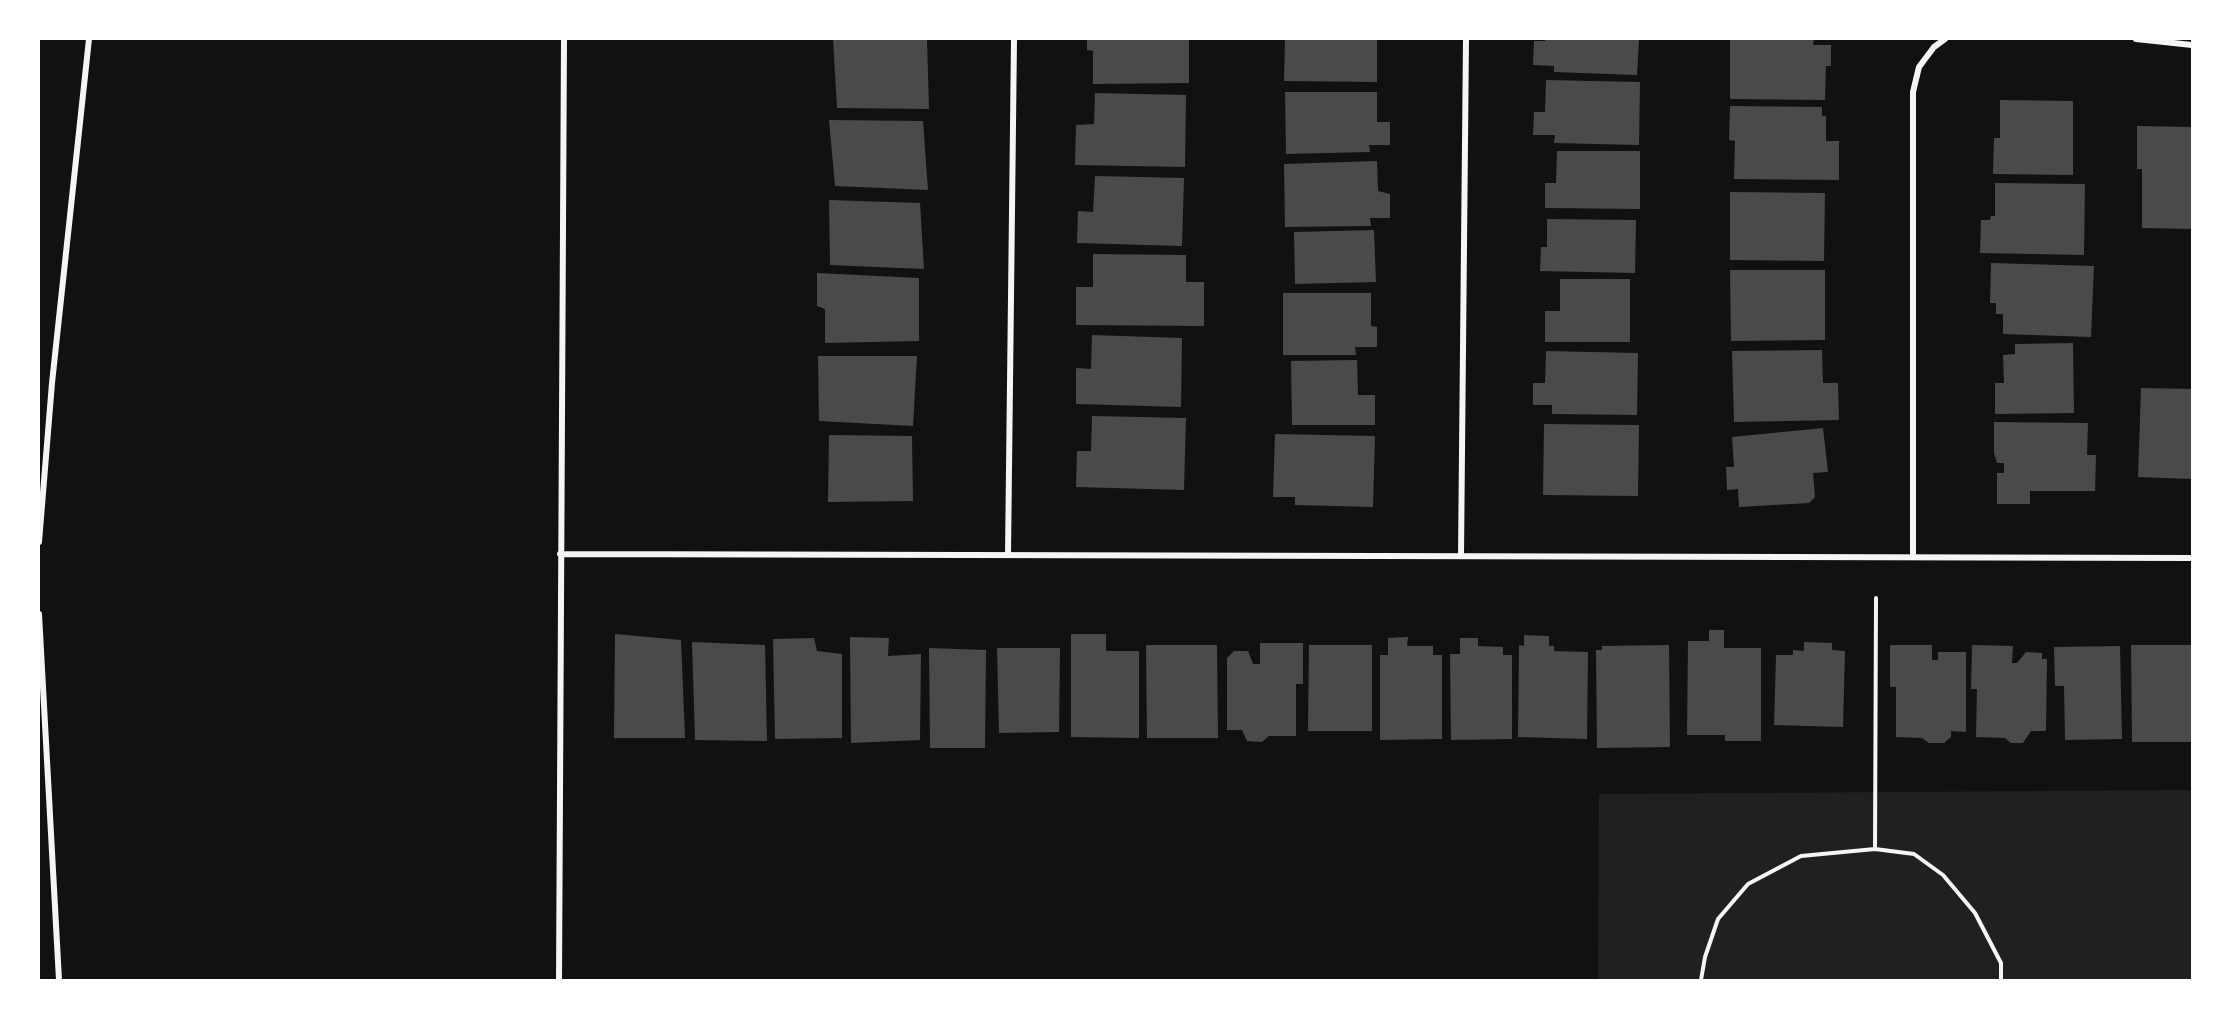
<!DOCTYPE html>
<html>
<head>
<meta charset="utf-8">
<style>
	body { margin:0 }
	#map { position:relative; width:2231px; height:1019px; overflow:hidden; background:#111; font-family:"Archivo Narrow",sans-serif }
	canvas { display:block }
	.frame { position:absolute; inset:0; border:40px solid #fff; pointer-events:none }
</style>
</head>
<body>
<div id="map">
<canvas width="2231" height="1019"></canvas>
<div class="frame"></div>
</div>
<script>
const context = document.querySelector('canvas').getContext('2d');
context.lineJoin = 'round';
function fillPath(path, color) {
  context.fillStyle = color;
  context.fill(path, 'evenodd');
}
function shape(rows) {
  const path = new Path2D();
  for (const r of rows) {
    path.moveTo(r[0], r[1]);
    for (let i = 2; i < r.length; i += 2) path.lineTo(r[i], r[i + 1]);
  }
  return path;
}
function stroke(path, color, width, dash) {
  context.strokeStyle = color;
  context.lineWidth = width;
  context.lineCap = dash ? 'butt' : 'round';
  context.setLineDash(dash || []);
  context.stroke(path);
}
const green = shape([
	[2192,790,2192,980,1598,980,1599,794]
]);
const building = shape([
	[833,39,927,39,929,109,837,108],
	[1087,39,1189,39,1189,83,1093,84,1093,51,1087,50],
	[1285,39,1377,39,1377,82,1284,81],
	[1545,39,1639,39,1637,75,1554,72,1554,66,1533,65,1534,41,1545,41],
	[1730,39,1814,39,1813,45,1831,45,1831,66,1826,66,1825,100,1730,99],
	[1546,80,1640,82,1639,145,1554,143,1555,135,1533,135,1534,112,1545,112],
	[1285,92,1377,92,1377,122,1390,122,1390,145,1369,145,1370,152,1286,154],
	[1095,93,1186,95,1185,167,1075,165,1076,125,1094,124],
	[2000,100,2073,101,2073,175,1993,174,1994,138,2000,138],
	[1730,106,1822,107,1822,116,1826,116,1826,141,1839,141,1839,180,1734,179,1735,141,1729,140],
	[829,120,923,121,928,190,835,186],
	[2137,126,2192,127,2192,229,2142,228,2142,169,2137,169],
	[1557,151,1640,151,1640,209,1545,208,1545,183,1556,183],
	[1377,161,1378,191,1390,194,1390,218,1370,218,1371,226,1285,227,1284,164],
	[1095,176,1184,178,1182,246,1077,243,1078,211,1093,212],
	[1995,183,2085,184,2084,255,1980,253,1981,220,1990,220,1991,216,1995,216],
	[1730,192,1825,193,1824,261,1730,260],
	[829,200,920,203,924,269,830,265],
	[1547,219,1636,220,1635,273,1540,271,1541,247,1547,247],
	[1374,230,1376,282,1295,284,1294,232],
	[1093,254,1186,255,1186,282,1204,282,1204,326,1076,325,1076,287,1093,287],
	[1991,263,2094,266,2091,337,2003,334,2003,314,1996,314,1996,303,1990,303],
	[1730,270,1825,270,1825,340,1731,341],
	[817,273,919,278,919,341,825,343,825,309,817,306],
	[1560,279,1630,279,1630,342,1545,342,1545,311,1560,311],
	[1283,293,1371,293,1371,326,1377,327,1377,347,1355,347,1356,355,1283,355],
	[1092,335,1182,338,1181,407,1076,404,1076,368,1091,369],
	[2073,343,2074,413,1995,414,1995,383,2004,383,2003,355,2015,354,2015,344],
	[1822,350,1823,383,1838,383,1839,420,1734,422,1732,351],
	[1546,351,1638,353,1637,415,1552,414,1552,405,1533,405,1533,383,1545,383],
	[818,356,917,356,913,426,819,421],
	[1357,360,1358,395,1375,395,1375,425,1292,425,1291,361],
	[2141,388,2192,389,2192,479,2138,477],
	[1092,416,1186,418,1184,490,1076,487,1077,451,1091,451],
	[1994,422,2088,423,2087,455,2096,455,2095,491,2030,491,2030,504,1997,504,1997,473,2004,473,2004,463,1997,463,1994,453],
	[1544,424,1639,425,1638,496,1543,495],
	[1823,428,1828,472,1813,473,1815,497,1809,503,1739,507,1738,489,1727,490,1726,467,1734,467,1732,437],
	[1275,434,1375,436,1373,507,1295,505,1295,497,1273,497],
	[829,435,912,436,913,501,828,502],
	[1709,630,1724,630,1724,648,1761,648,1761,741,1725,741,1725,735,1687,735,1688,641,1709,641],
	[615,634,681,640,685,738,614,738],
	[1071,634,1106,634,1106,651,1139,651,1139,738,1071,737],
	[1524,635,1549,636,1549,646,1554,646,1554,651,1588,652,1587,739,1518,737,1519,645,1524,646],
	[850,637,889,638,888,656,921,654,920,740,851,743],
	[1408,637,1407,646,1433,646,1433,655,1442,655,1442,739,1380,740,1380,655,1388,655,1388,638],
	[814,638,817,651,842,654,842,738,775,739,773,639],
	[1460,638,1478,638,1478,646,1503,647,1503,655,1512,655,1512,739,1451,740,1450,654,1460,654],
	[692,642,765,645,767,741,695,740],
	[1804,642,1832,643,1832,650,1845,651,1843,727,1774,725,1776,655,1793,655,1793,650,1804,651],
	[1260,643,1303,643,1303,684,1296,684,1296,736,1269,736,1262,742,1247,741,1242,730,1227,730,1227,658,1234,651,1248,651,1253,664,1260,664],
	[1146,645,1217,645,1218,738,1147,738],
	[1309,645,1372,645,1372,731,1308,731],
	[1669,645,1670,747,1597,748,1596,650,1602,650,1602,646],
	[1890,645,1932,645,1932,660,1938,660,1938,652,1966,652,1966,732,1951,731,1951,737,1944,743,1929,743,1922,738,1896,737,1896,687,1890,687],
	[1972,645,2013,646,2012,663,2017,663,2026,652,2042,653,2042,659,2047,659,2046,731,2031,731,2023,743,2011,743,2005,738,1976,737,1977,689,1971,689],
	[2131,645,2192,645,2192,742,2132,742],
	[2120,646,2122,739,2065,740,2064,686,2055,686,2054,647],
	[929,648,986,650,985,748,930,748],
	[997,648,1060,648,1059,732,999,733]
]);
const path = shape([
	[1875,849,1876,598],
	[1701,980,1705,957,1718,919,1748,884,1801,856,1875,849,1914,854,1943,875,1975,913,2001,963,2001,980]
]);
const minor = shape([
	[2136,39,2192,45],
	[39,542,52,383,89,39],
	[560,554,2192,558],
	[1008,555,1014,39],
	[1461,555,1466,39],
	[1913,557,1913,92,1919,67,1934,47,1945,39],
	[39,614,59,980],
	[559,980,564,39]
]);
fillPath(green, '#202020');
fillPath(building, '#4a4a4a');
stroke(path, '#f5f5f5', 4);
stroke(minor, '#f5f5f5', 6);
</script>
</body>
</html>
